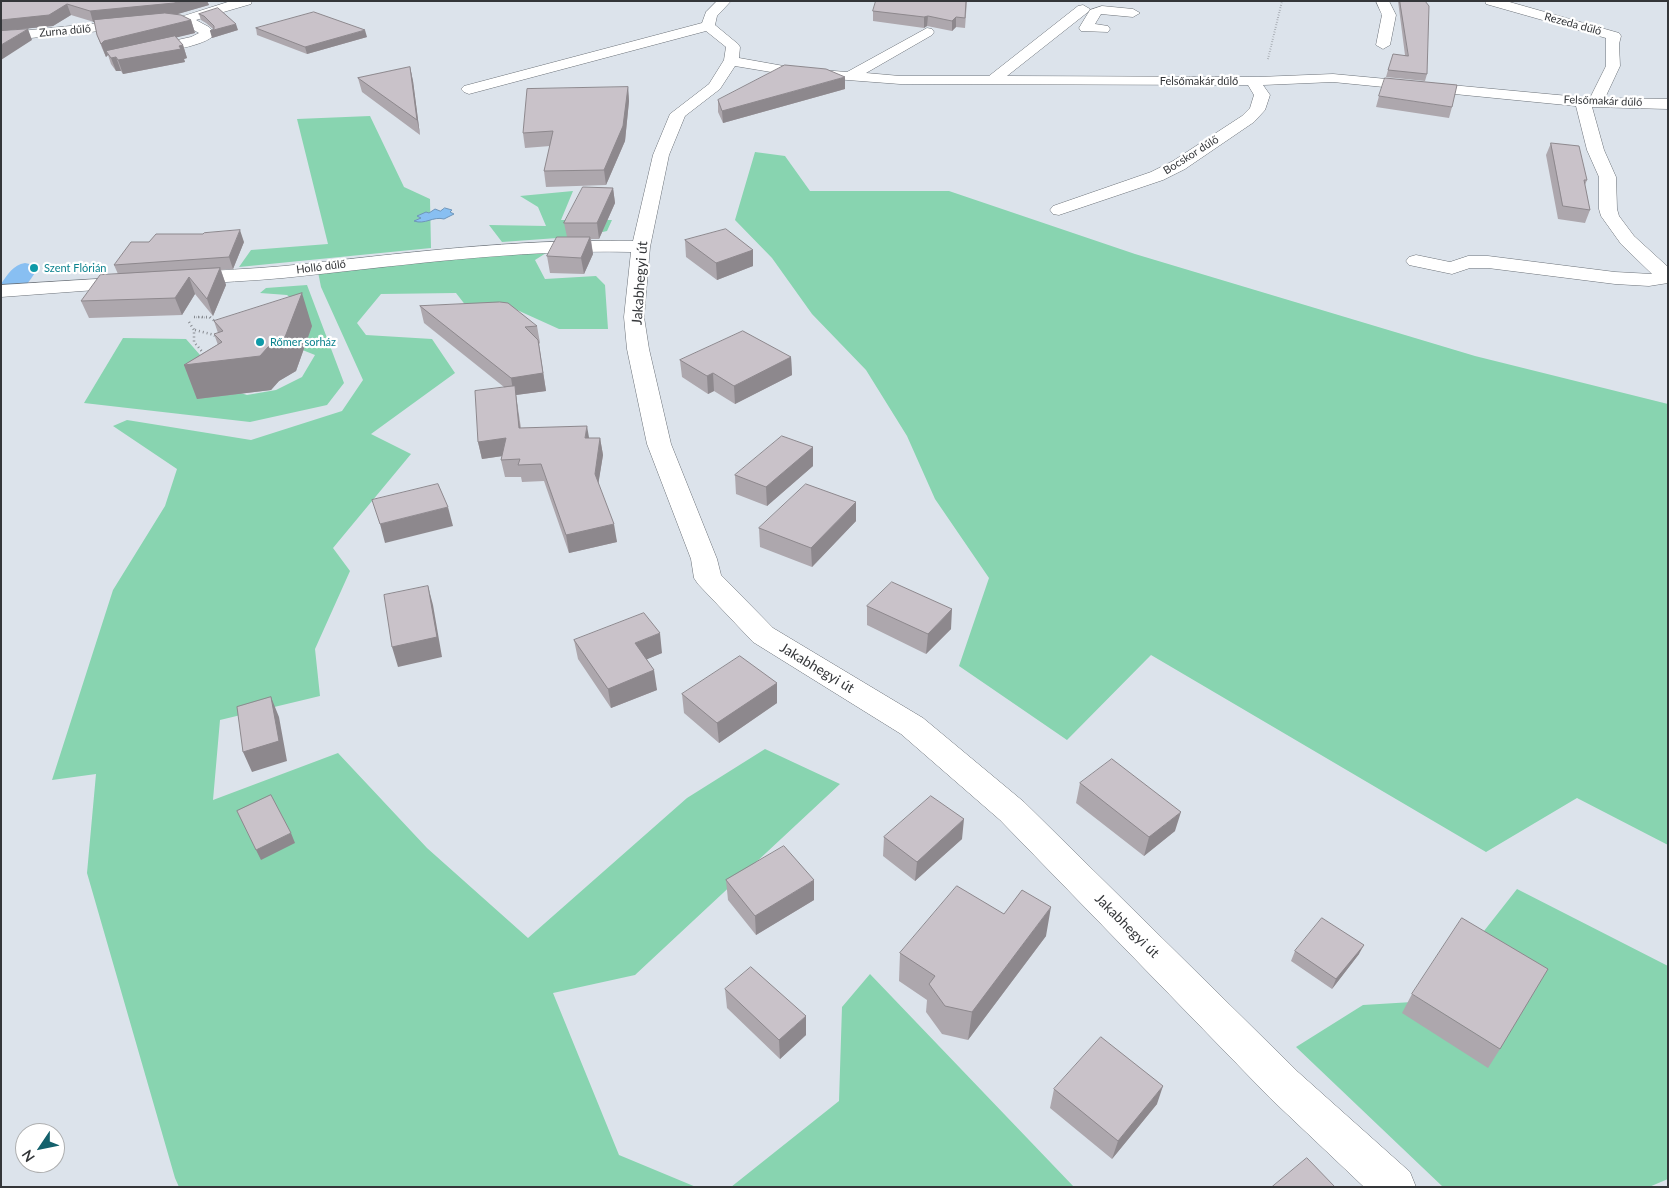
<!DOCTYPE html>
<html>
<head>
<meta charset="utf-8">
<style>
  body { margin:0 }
  #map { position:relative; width:1669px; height:1188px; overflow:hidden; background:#dce3eb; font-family:Lato,sans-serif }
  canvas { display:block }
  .frame { position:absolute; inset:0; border:2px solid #343639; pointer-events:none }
  .north { position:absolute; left:15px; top:1123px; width:50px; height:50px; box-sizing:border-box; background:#fff; border:1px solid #aeafb0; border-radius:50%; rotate:236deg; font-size:14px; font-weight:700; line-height:20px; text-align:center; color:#343639 }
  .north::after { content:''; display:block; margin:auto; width:18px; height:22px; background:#14616c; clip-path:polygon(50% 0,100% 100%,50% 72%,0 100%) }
</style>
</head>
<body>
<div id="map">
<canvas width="1669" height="1188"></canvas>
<div class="frame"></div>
<div class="north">N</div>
</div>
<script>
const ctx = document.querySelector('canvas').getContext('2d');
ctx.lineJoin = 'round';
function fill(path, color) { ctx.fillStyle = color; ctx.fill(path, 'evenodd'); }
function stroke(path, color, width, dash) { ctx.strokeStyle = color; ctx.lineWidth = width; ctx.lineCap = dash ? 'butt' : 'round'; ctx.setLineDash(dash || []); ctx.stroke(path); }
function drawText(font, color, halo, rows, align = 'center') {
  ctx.font = font + ' Lato,sans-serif'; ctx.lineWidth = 4.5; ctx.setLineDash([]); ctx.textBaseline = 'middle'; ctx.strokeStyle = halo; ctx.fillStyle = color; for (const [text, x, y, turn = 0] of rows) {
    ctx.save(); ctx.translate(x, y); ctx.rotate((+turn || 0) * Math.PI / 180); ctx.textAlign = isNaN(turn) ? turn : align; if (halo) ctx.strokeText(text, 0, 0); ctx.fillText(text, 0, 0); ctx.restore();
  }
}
const green = new Path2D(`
  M 370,116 L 404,187 L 430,199 L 431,248 L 239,267 L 251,250 L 328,244 L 297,119 Z
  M 755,152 L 785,156 L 810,191 L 949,191 L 1135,254 L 1475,356 L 1668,404 L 1668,845 L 1577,798 L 1486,852 L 1151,655 L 1067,740 L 959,666 L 989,578 L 935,499 L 907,436 L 866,370 L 812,314 L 772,258 L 735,220 Z
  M 573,191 L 561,220 L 612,220 L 607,231 L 585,236 L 502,242 L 489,225 L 546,226 L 538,207 L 520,196 Z
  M 554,248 L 535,260 L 545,279 L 596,276 L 605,285 L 608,329 L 559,329 L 506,305 L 470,311 L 456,293 L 381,294 L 357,323 L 366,335 L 432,339 L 455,373 L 371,434 L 411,454 L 333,548 L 350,571 L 315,649 L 320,696 L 220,720 L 213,800 L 338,753 L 427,848 L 528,938 L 687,798 L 765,749 L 840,784 L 635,975 L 553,993 L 619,1155 L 696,1187 L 179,1187 L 175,1178 L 87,873 L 96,774 L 52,780 L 113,590 L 165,506 L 177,469 L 113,426 L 127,420 L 251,440 L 342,411 L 363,380 L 321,287 L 318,272 Z
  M 307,285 L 344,383 L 327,405 L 250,422 L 84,403 L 123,338 L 186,339 L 215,372 L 215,385 L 247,395 L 276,390 L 302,377 L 315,355 L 300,349 L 301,307 L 287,295 L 260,293 L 266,288 Z
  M 1517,889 L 1668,966 L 1668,1179 L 1649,1187 L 1443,1187 L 1296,1047 L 1363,1005 L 1429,1001 Z
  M 870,974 L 1074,1187 L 731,1187 L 839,1101 L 842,1007 Z`);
const water = new Path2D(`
  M 445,208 L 452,210 L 450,212 L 454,214 L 444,219 C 433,216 425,225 414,221 L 421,218 L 417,216 L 426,212 L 429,213 L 435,209 L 440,211 Z`);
const canal = new Path2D(`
  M 25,263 L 34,265 L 37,270 C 27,284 23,295 4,290 L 1,284 C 8,274 13,265 25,263 Z`);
const pathFar1 = new Path2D(`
  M 1268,59 L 1282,1
  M 194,317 L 211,318`);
const path = new Path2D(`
  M 194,317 L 210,317 L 217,323
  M 189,322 L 194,330 L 194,342 L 205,355
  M 195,330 L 214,335 L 217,338`);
const minor = new Path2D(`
  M 231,1 L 252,1 L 251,4 L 196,20 L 209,27 L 215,34 C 205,47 163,51 146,55 L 141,54 L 139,51 L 141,48 L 191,37 L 199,33 L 186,26 L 169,24 L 1,41 L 1,33 L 169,16 L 180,17 Z
  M 717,1 L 731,1 L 717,16 L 715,25 L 738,44 L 740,47 L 739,58 L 795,68 L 847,72 L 927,28 L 932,29 L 934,32 L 932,35 L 866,73 L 900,76 L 989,76 L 1078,6 L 1083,5 L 1090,9 L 1088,12 L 1007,76 L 1258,77 L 1333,74 L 1590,98 L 1606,66 L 1606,38 L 1486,4 L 1485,1 L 1506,1 L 1619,33 L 1621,36 L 1619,44 L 1620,66 L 1605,98 L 1668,99 L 1668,109 L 1592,107 L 1604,150 L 1616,177 L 1617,209 L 1619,216 L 1634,236 L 1668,267 L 1668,283 L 1649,286 L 1615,284 L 1488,268 L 1470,268 L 1452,274 L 1409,265 L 1406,261 L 1409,257 L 1416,255 L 1450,262 L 1468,256 L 1488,256 L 1615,272 L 1652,274 L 1621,244 L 1601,216 L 1599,209 L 1599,177 L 1587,150 L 1576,106 L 1333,82 L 1263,85 L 1270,95 L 1265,110 L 1254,122 L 1185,169 L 1163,180 L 1059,215 L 1053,214 L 1050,210 L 1053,206 L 1151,172 L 1173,161 L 1242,116 L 1250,108 L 1254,95 L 1248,85 L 900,84 L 795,76 L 735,66 L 720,89 L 685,116 L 669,155 L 650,247 L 644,317 L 649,349 L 671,444 L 717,559 L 721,575 L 773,628 L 923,718 L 1024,802 L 1298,1072 L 1410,1172 L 1416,1187 L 1364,1187 L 1270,1098 L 1000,820 L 901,734 L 753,642 L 698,584 L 694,578 L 691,559 L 647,444 L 627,349 L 624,317 L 631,252 C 514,249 399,266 283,278 C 251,281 218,282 185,285 L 178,283 L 175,279 L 178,275 L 185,273 C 218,270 251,269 284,266 C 400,254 515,238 633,241 L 653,155 L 670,114 L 709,84 L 724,60 L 726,47 L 706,31 L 469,94 L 464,92 L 461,89 L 464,86 L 702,23 L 706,12 Z
  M 1376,1 L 1389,1 L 1396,15 L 1390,45 L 1383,49 L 1376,45 L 1382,15 Z
  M 1102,6 L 1133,9 L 1140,13 L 1133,17 L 1101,14 L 1095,24 L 1108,26 L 1110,29 L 1108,32 L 1081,31 L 1079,28 L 1090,10 Z
  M 129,277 L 136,279 L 139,283 L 136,287 L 1,297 L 1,285 Z`);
const wall = new Path2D(`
  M 1,1 L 207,1 L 209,5 L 177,14 L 191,20 L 195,33 L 176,37 L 183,45 L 187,58 L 184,59 L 185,62 L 123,74 L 121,71 L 116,71 L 111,64 L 108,55 L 106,57 L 102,48 L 97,35 L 94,22 L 71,15 L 53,26 L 1,31 Z
  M 967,1 L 965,28 L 956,27 L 952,31 L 927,26 L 924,28 L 873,21 L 873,11 Z
  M 1398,1 L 1425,1 L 1427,74 L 1425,81 L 1386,77 L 1388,70 L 1405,55 Z
  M 199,14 L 238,30 L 212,38 L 213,29 L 206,23 L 201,20 Z
  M 256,28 L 367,37 L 307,54 L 257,35 Z
  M 410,67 L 413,81 L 420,135 L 362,92 L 358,78 Z
  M 628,87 L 629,101 L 625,141 L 606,185 L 546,187 L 544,171 L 550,146 L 525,148 L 523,133 Z
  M 845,89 L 723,123 L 718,112 L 718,100 Z
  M 1379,96 L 1452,107 L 1449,118 L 1376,107 Z
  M 1551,143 L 1587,180 L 1585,185 L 1590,210 L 1585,223 L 1558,219 L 1546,155 Z
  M 613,188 L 615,203 L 599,239 L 591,239 L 593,254 L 584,274 L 550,273 L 547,256 L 567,237 L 564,223 Z
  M 685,240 L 753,250 L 753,266 L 717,280 L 686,257 Z
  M 244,242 L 233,269 L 221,270 L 226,285 L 213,316 L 195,294 L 182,315 L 89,318 L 81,301 L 118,274 L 114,265 Z
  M 420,306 L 537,326 L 540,343 L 539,344 L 546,391 L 516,395 L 521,428 L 589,438 L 600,438 L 603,455 L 598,484 L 617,542 L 569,553 L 544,481 L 522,482 L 521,477 L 505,477 L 501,460 L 502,456 L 482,459 L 478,442 L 504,387 L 424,323 Z
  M 214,321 L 312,326 L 296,371 L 279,381 L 271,390 L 197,399 L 184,365 L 218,345 L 214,334 L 218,333 Z
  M 791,357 L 792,375 L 735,404 L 714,391 L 708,394 L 682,377 L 680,360 Z
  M 813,447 L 813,466 L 767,506 L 736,494 L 735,475 Z
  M 856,521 L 812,567 L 760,547 L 759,528 Z
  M 867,606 L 951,629 L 926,654 L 867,625 Z
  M 574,640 L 662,653 L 647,659 L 657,690 L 611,708 L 578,659 Z
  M 777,683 L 777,703 L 719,743 L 684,713 L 682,694 Z
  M 1080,783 L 1175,831 L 1144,856 L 1076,803 Z
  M 884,837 L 962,839 L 915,881 L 883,856 Z
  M 726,880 L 814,900 L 756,935 L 728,900 Z
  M 1004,914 L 1046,936 L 968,1040 L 942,1034 L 926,1012 L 927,1000 L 899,981 L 900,953 Z
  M 1295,951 L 1359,954 L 1332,989 L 1291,961 Z
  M 725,989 L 806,1035 L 780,1059 L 727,1008 Z
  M 1412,994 L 1500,1049 L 1488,1068 L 1402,1013 Z
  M 1054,1089 L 1157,1104 L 1112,1159 L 1050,1108 Z`);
const shadedWall = new Path2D(`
  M 182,1 L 207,1 L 209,5 L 178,14 L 93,22 L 90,11 Z
  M 67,4 L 71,15 L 53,26 L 1,31 L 1,20 Z
  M 928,16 L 927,26 L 924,28 L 924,17 Z
  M 956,17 L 956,27 L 952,31 L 952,21 Z
  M 191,20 L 195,33 L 109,54 L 106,51 L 108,55 L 106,57 L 101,44 L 104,41 Z
  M 236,24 L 238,30 L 212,38 L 210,31 Z
  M 28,29 L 32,40 L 1,60 L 1,45 Z
  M 365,30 L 367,37 L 307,54 L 305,47 Z
  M 183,45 L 187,58 L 184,59 L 185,62 L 123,74 L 118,60 Z
  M 116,57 L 121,71 L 116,71 L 111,58 Z
  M 410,67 L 413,81 L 420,135 L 417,120 Z
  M 845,77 L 845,89 L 723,123 L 722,111 Z
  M 628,87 L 629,101 L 625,141 L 606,185 L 604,170 Z
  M 613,188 L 615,203 L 599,239 L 597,223 Z
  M 240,230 L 244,242 L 233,269 L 229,257 Z
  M 590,237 L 593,254 L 584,274 L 581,258 Z
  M 753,250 L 753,266 L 717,280 L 716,263 Z
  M 220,268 L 226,285 L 213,316 L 207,299 Z
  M 189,277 L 195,294 L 182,315 L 175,298 Z
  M 302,293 L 312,326 L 296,371 L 279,381 L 271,390 L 197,399 L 184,365 Z
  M 538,340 L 546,391 L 516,395 L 522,445 L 511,378 Z
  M 791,357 L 792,375 L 735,404 L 734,386 Z
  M 713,373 L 714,391 L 708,394 L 707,376 Z
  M 587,426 L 590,443 L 585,438 Z
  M 506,438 L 510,455 L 482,459 L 478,442 Z
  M 600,438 L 603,455 L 597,492 L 595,474 Z
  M 813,447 L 813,466 L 767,506 L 766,487 Z
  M 856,502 L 856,521 L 812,567 L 811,548 Z
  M 448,507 L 453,526 L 385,543 L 380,524 Z
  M 614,524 L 617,542 L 569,553 L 566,535 Z
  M 428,586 L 433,605 L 442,657 L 398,667 L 392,647 Z
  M 952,609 L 951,629 L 926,654 L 928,634 Z
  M 660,633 L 662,653 L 638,663 L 635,643 Z
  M 654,670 L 657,690 L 611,708 L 608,689 Z
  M 777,683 L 777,703 L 719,743 L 717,723 Z
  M 271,697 L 279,717 L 287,761 L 252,772 L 243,752 Z
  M 1181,812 L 1175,831 L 1144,856 L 1149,837 Z
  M 964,819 L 962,839 L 915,881 L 917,862 Z
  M 291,833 L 295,843 L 261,860 L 256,850 Z
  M 814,880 L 814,900 L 756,935 L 755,916 Z
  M 1051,907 L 1046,936 L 968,1040 L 972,1012 Z
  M 1364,945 L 1359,954 L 1332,989 L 1336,979 Z
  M 806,1016 L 806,1035 L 780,1059 L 779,1040 Z
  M 1163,1086 L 1157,1104 L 1112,1159 L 1118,1141 Z`);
const building = new Path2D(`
  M 1,1 L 182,1 L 174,3 L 90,11 L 67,4 L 49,15 L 1,20 Z
  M 876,1 L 966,1 L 965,18 L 956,17 L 952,21 L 928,16 L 924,17 L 873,11 Z
  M 1400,1 L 1425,1 L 1429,6 L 1427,74 L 1388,70 L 1393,54 L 1408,56 Z
  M 218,8 L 236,24 L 210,31 L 214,29 L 214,26 L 204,16 L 199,14 Z
  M 314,12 L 365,30 L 305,47 L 256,28 Z
  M 165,13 L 181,15 L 191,20 L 104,41 L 101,44 L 97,35 L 94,20 Z
  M 28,29 L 1,45 L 1,31 Z
  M 175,36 L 183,45 L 179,46 L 181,49 L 118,60 L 116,57 L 111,58 L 106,51 Z
  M 785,65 L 826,69 L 845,77 L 722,111 L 718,100 Z
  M 410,67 L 417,120 L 358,78 Z
  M 1385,78 L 1457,85 L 1452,107 L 1379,96 Z
  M 628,87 L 623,126 L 604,170 L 544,171 L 553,131 L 523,133 L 527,89 Z
  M 1551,143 L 1579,146 L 1587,180 L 1584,180 L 1590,210 L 1563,206 Z
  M 583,187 L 613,188 L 597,223 L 564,223 Z
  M 726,229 L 753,250 L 716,263 L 685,240 Z
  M 240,230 L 229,257 L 114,265 L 131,242 L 149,242 L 156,234 L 203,234 L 204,233 Z
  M 557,237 L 590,237 L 581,258 L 547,256 Z
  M 220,268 L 207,299 L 189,277 L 175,298 L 81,301 L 100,275 Z
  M 302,293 L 285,337 L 268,347 L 260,356 L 184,365 L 222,342 L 214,334 L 223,331 L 214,321 Z
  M 500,302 L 508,303 L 537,326 L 525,327 L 538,340 L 543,373 L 511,378 L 420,306 Z
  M 743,331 L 791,357 L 734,386 L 713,373 L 707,376 L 680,360 Z
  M 515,386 L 519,428 L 587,426 L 585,438 L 600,438 L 595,474 L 614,524 L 566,535 L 541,464 L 518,465 L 520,459 L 501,460 L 506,438 L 478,442 L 475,391 Z
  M 782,436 L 813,447 L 766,487 L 735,475 Z
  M 438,484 L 448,507 L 380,524 L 372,500 Z
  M 806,484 L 856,502 L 811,548 L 759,528 Z
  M 892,582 L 952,609 L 928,634 L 867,606 Z
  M 428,586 L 437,637 L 392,647 L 384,595 Z
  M 644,613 L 660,633 L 635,643 L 654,670 L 608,689 L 574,640 Z
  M 740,656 L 777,683 L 717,723 L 682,694 Z
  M 271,697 L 279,741 L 243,752 L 237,707 Z
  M 1112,759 L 1181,812 L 1149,837 L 1080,783 Z
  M 271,795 L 291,833 L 256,850 L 237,811 Z
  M 931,796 L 964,819 L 917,862 L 884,837 Z
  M 784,846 L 814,880 L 755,916 L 726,880 Z
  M 957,886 L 1004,914 L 1022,890 L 1051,907 L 972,1012 L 945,1006 L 929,984 L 935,976 L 900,953 Z
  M 1322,918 L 1364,945 L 1336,979 L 1295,951 Z
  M 1462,918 L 1548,969 L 1500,1049 L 1412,994 Z
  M 751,967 L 806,1016 L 779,1040 L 725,989 Z
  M 1101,1037 L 1163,1086 L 1118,1141 L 1054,1089 Z
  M 1307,1158 L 1335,1187 L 1272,1187 Z`);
const markers = [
  [34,268,5,"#0f9aa8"],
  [260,342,5,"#0f9aa8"]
];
const farStreetnames = [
  ["Rezeda dűlő",1573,24,15],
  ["Zurna dűlő",65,31,-5],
  ["Felsőmakár dűlő",1199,81],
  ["Felsőmakár dűlő",1603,101,2],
  ["Bocskor dűlő",1191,155,-32],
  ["Holló dűlő",321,267,-7]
];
const farCulturenames = [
  ["Szent Flórián",44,268],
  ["Rőmer sorház",270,342]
];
const streetNames = [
  ["Jakabhegyi út",640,283,-86],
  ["Jakabhegyi út",817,668,31],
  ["Jakabhegyi út",1127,926,45]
];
fill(green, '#88d4b0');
fill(water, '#88bff2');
stroke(water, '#6f96ba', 1);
fill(canal, '#88bff2');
stroke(minor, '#6b7178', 1);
stroke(pathFar1, '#878b91', 2, [0.5, 2]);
stroke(path, '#878b91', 2.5, [1, 3]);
fill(minor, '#fff');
fill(wall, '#ada7ad');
fill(shadedWall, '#8d888d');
fill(building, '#c9c2c9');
stroke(building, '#8d888d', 1);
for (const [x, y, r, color] of markers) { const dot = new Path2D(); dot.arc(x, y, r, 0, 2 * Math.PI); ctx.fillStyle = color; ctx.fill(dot); stroke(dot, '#fff', 2); }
drawText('11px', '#343639', '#fff', farStreetnames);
drawText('11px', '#0d838f', '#fff', farCulturenames, 'left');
drawText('14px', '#343639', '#fff', streetNames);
</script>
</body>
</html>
